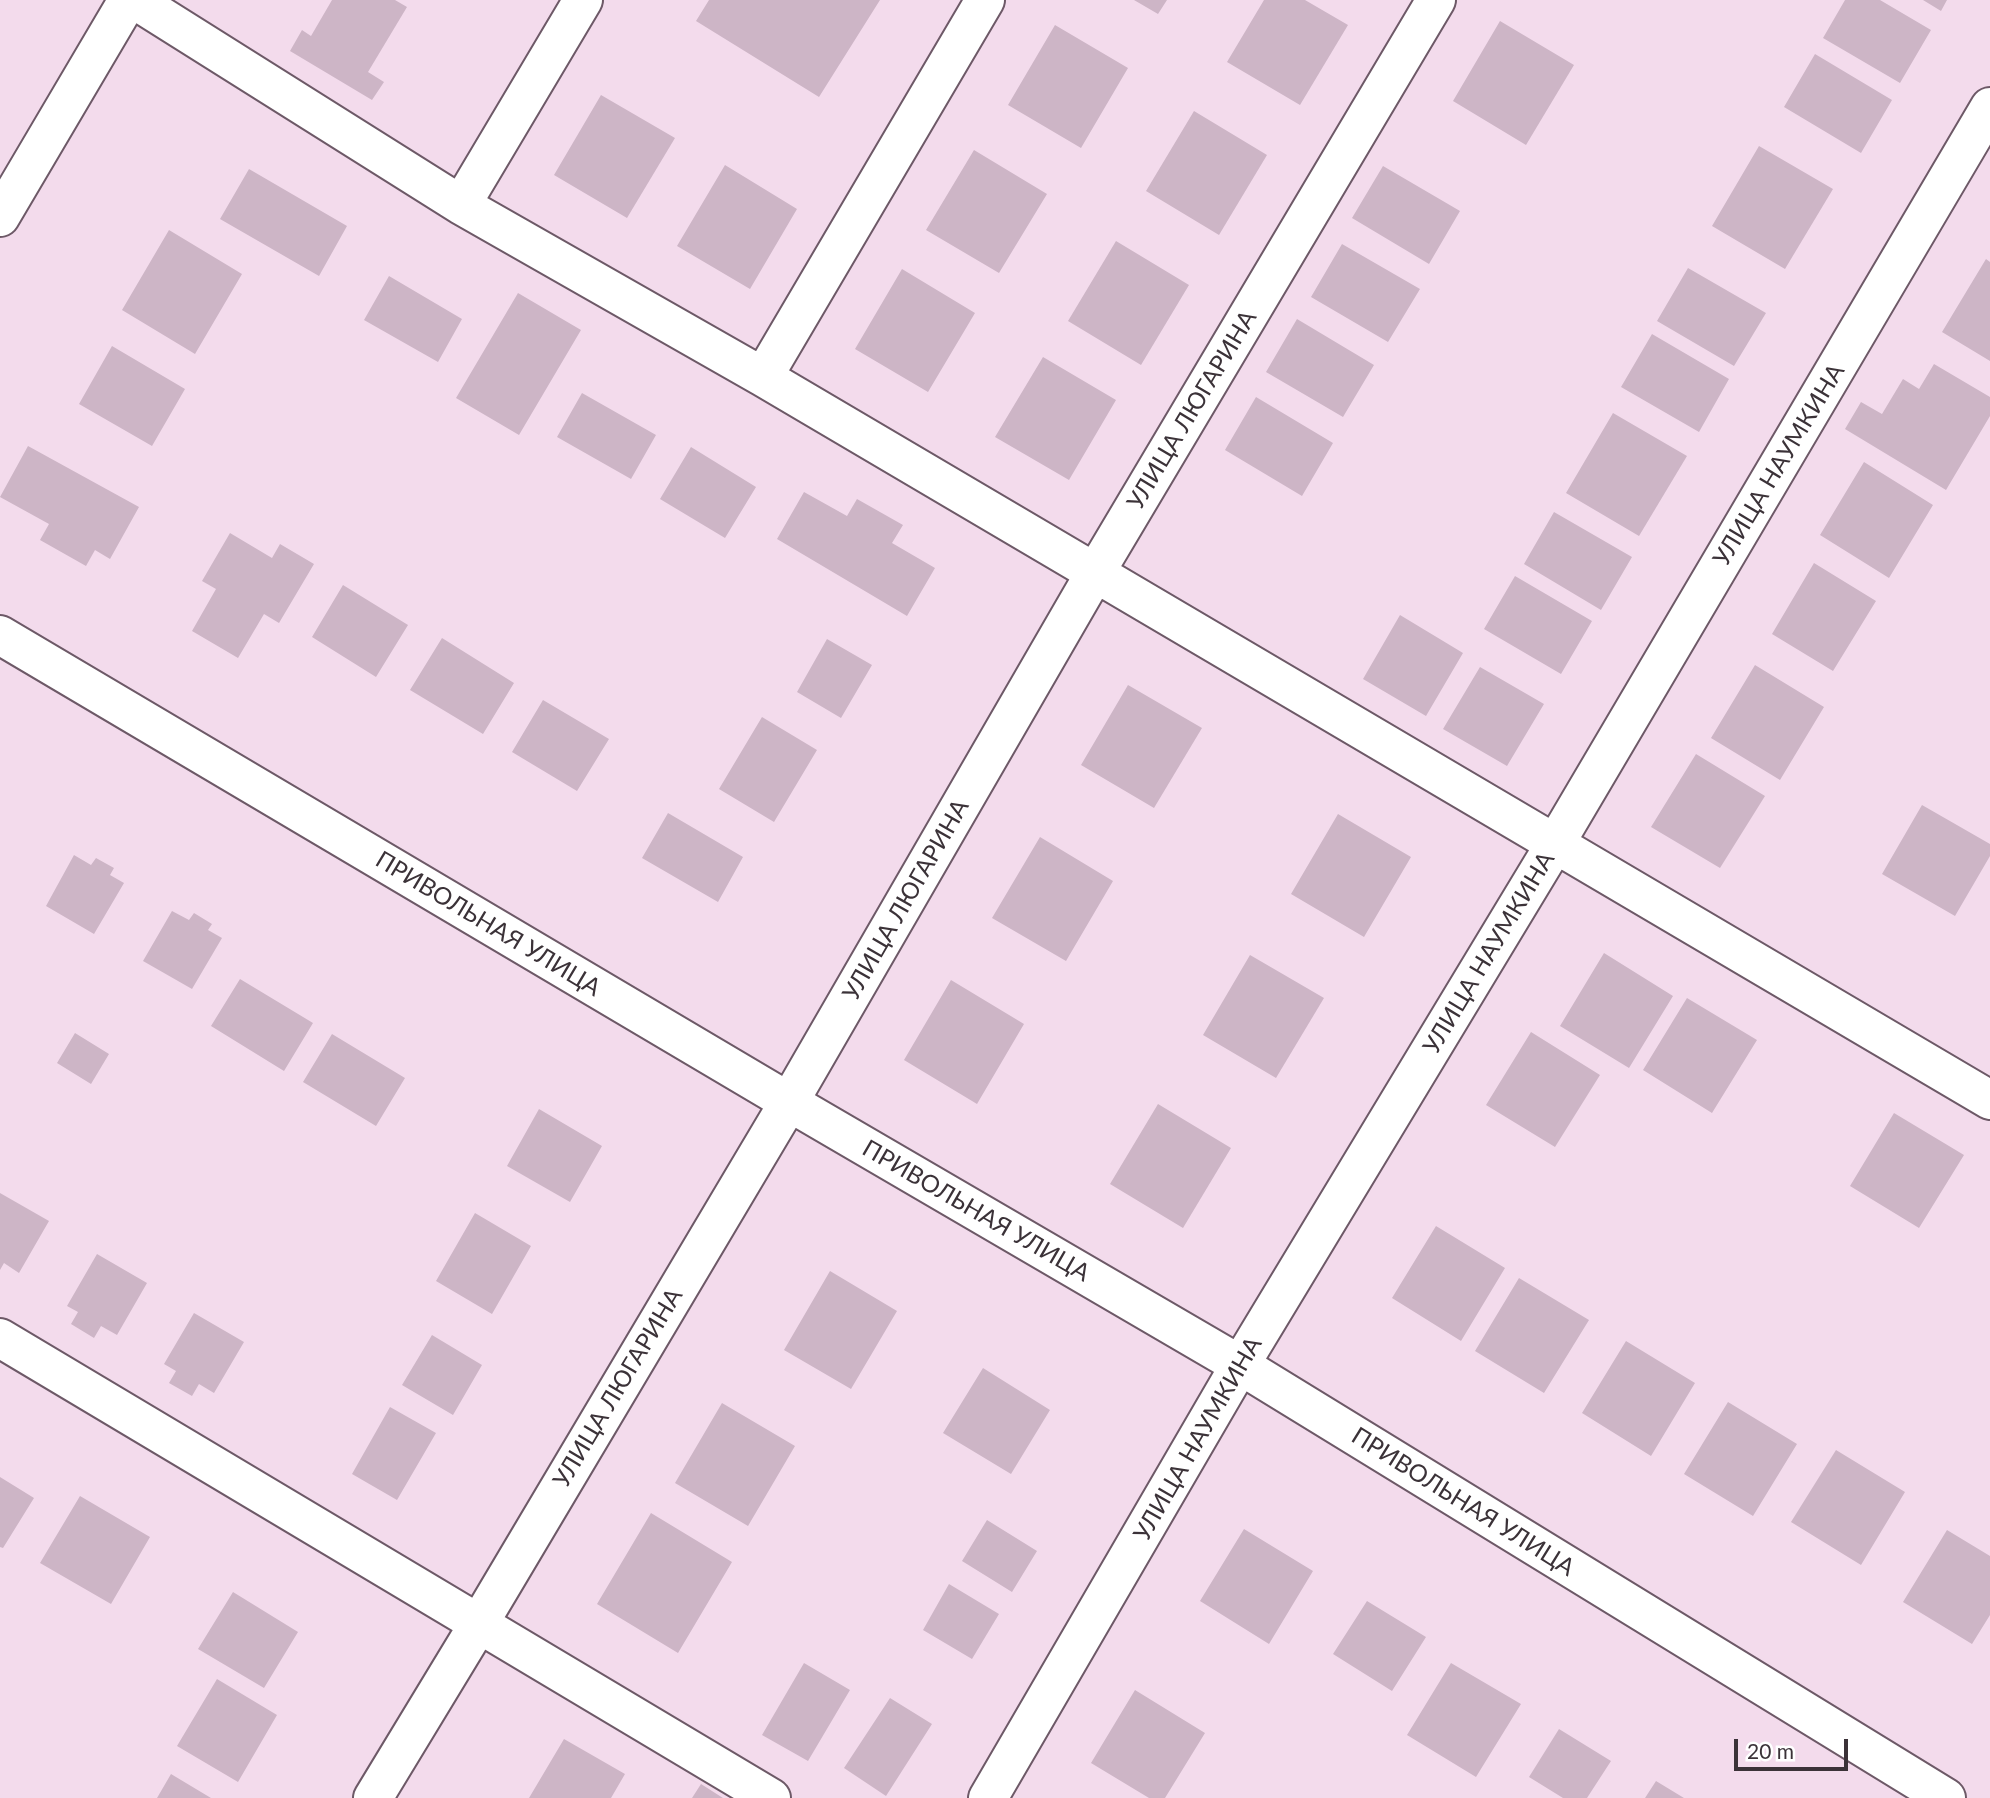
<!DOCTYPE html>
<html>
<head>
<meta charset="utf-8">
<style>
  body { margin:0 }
  #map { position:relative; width:1990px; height:1798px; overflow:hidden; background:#f3dbec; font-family:Lato,sans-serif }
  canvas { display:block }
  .scale { position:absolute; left:1734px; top:1739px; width:114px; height:32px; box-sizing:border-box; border:4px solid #3b3238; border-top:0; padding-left:9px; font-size:21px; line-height:24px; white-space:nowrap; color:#3b3238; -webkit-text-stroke:5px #fff; paint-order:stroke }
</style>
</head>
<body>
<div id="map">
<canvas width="1990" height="1798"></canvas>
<div class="scale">20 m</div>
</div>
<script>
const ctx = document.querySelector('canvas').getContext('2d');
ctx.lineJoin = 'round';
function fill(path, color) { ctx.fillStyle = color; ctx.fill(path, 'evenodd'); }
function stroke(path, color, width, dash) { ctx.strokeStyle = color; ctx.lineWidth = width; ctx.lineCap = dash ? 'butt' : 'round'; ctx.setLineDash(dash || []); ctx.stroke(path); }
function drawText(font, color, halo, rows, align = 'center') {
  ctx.font = font + ' Lato,sans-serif'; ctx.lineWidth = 5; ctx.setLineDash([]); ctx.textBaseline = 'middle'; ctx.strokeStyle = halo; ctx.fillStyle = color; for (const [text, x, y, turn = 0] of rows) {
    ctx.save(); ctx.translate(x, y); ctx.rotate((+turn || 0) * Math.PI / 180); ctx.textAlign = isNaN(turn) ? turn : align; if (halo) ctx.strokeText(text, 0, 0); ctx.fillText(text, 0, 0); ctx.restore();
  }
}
const building = new Path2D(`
  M 332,0 L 395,0 L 407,7 L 368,72 L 384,82 L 372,100 L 290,51 L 302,30 L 311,36 Z
  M 709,0 L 880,0 L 819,97 L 696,21 Z
  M 1134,0 L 1167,0 L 1158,14 Z
  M 1264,0 L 1305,0 L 1348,25 L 1300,105 L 1227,62 Z
  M 1845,0 L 1880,0 L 1931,30 L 1900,83 L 1823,38 Z
  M 1923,0 L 1947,0 L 1941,11 Z
  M 1500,21 L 1574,65 L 1526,145 L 1453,101 Z
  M 1055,25 L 1128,68 L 1081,148 L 1008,105 Z
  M 1815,54 L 1892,100 L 1861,153 L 1784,107 Z
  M 601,95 L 675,138 L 627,218 L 554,175 Z
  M 1194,111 L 1267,155 L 1219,235 L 1146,191 Z
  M 1759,146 L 1833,189 L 1785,269 L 1712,226 Z
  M 974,150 L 1047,194 L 999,273 L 926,230 Z
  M 725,165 L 797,209 L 750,289 L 677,246 Z
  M 1383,166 L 1460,211 L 1429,264 L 1352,218 Z
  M 249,169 L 347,226 L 319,276 L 220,219 Z
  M 169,230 L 242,274 L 195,354 L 122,310 Z
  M 1116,241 L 1189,285 L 1141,365 L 1068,321 Z
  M 1342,244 L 1420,289 L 1388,342 L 1311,297 Z
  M 1986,259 L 1990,262 L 1990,361 L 1942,332 Z
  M 1688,268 L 1766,313 L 1734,366 L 1657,321 Z
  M 902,269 L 975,313 L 928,392 L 855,349 Z
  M 389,276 L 462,319 L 438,362 L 364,320 Z
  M 518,293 L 581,330 L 519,435 L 456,398 Z
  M 1297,319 L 1374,365 L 1343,417 L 1266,372 Z
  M 1652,334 L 1729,379 L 1699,432 L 1621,387 Z
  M 112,346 L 185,389 L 152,446 L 79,404 Z
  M 1043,357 L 1116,400 L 1069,480 L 995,437 Z
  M 1934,364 L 1990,397 L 1990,416 L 1946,490 L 1845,429 L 1861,402 L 1882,414 L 1903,379 L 1919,389 Z
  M 582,393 L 656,435 L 631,479 L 557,437 Z
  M 1256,397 L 1333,443 L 1302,496 L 1225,450 Z
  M 1613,413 L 1687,456 L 1639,536 L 1566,493 Z
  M 28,446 L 139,507 L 110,559 L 95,550 L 86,566 L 40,540 L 49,524 L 0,497 Z
  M 691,447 L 756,487 L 725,538 L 660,499 Z
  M 1864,462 L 1933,505 L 1889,578 L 1820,535 Z
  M 804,492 L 847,516 L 857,499 L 903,525 L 892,543 L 935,568 L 907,616 L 777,539 Z
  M 1554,512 L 1632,557 L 1601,610 L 1524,564 Z
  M 230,533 L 272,558 L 280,544 L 314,564 L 279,623 L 264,614 L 238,658 L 192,631 L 216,589 L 202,581 Z
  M 1814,563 L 1876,601 L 1833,671 L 1772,634 Z
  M 1515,576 L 1592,621 L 1561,674 L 1484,629 Z
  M 343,585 L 408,625 L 376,677 L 312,637 Z
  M 1400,615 L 1463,653 L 1426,716 L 1363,679 Z
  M 442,638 L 514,683 L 483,734 L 410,690 Z
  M 827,639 L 872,665 L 841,718 L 797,692 Z
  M 1755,665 L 1824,707 L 1780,780 L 1711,738 Z
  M 1480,667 L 1544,704 L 1507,766 L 1443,729 Z
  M 1128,685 L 1202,728 L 1154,808 L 1081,765 Z
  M 543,700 L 609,739 L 577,791 L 512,752 Z
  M 762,717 L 817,750 L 774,822 L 719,789 Z
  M 1696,754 L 1765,796 L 1720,868 L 1651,827 Z
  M 1922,805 L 1990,844 L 1990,856 L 1955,916 L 1882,874 Z
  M 668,813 L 743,857 L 718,902 L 642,858 Z
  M 1338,814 L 1411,857 L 1364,937 L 1291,894 Z
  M 1040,837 L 1113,881 L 1066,961 L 992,918 Z
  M 74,855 L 91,865 L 96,858 L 114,868 L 110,875 L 124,883 L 94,934 L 46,906 Z
  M 172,911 L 189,920 L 194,913 L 212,924 L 208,930 L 222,938 L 192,989 L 143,961 Z
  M 1604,953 L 1673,996 L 1629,1068 L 1560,1026 Z
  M 1250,955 L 1324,998 L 1276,1078 L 1203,1035 Z
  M 240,979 L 313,1023 L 284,1071 L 211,1026 Z
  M 951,980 L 1024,1024 L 977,1104 L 904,1060 Z
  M 1687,998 L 1757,1040 L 1712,1113 L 1643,1070 Z
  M 1531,1032 L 1600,1075 L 1555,1147 L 1486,1105 Z
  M 75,1033 L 109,1054 L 91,1084 L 57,1063 Z
  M 332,1034 L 405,1078 L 376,1126 L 303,1082 Z
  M 1158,1104 L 1231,1148 L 1183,1228 L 1110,1184 Z
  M 539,1109 L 602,1146 L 570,1202 L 507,1166 Z
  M 1894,1113 L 1964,1155 L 1919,1228 L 1850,1186 Z
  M 0,1193 L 49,1221 L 19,1273 L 4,1263 L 0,1270 Z
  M 475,1213 L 531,1246 L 492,1314 L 436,1281 Z
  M 1436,1226 L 1505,1268 L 1461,1341 L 1392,1298 Z
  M 97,1254 L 147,1283 L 117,1335 L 101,1326 L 94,1338 L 71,1324 L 78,1312 L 67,1306 Z
  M 830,1271 L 897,1311 L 851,1389 L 784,1350 Z
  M 1519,1278 L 1589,1320 L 1544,1393 L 1475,1351 Z
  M 194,1313 L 244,1342 L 214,1393 L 199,1384 L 192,1396 L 169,1383 L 176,1371 L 164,1364 Z
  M 432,1335 L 482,1365 L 453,1415 L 402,1385 Z
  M 1626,1341 L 1695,1383 L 1651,1456 L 1582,1413 Z
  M 983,1368 L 1050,1410 L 1011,1474 L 943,1433 Z
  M 1728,1402 L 1797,1444 L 1753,1516 L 1684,1474 Z
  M 722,1403 L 795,1446 L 748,1526 L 675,1483 Z
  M 390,1407 L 436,1433 L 397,1500 L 352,1474 Z
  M 1836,1450 L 1905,1492 L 1861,1565 L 1791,1522 Z
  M 0,1477 L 34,1498 L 3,1548 L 0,1547 Z
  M 80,1496 L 150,1537 L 111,1604 L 40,1563 Z
  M 651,1513 L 732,1562 L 678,1653 L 597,1604 Z
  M 987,1520 L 1037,1551 L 1012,1592 L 962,1561 Z
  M 1244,1529 L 1313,1571 L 1269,1644 L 1200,1601 Z
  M 1947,1530 L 1990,1556 L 1990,1615 L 1972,1644 L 1903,1602 Z
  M 949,1584 L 999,1614 L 972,1659 L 923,1630 Z
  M 233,1592 L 298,1632 L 264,1688 L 198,1649 Z
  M 1367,1601 L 1426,1637 L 1392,1691 L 1333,1654 Z
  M 804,1663 L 850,1690 L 808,1761 L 762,1735 Z
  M 1451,1663 L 1521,1704 L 1476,1777 L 1407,1735 Z
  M 217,1679 L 277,1715 L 238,1782 L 177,1746 Z
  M 1135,1690 L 1205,1733 L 1165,1798 L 1149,1798 L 1091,1763 Z
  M 890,1698 L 932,1724 L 886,1796 L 844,1768 Z
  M 1559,1729 L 1611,1761 L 1587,1798 L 1563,1798 L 1529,1777 Z
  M 564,1739 L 625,1774 L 611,1798 L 529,1798 Z
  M 171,1774 L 211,1798 L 157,1798 Z
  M 1656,1781 L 1684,1798 L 1645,1798 Z
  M 701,1784 L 723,1798 L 692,1798 Z`);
const minor = new Path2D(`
  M 135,0 L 461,205 L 763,377 L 1990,1100
  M 461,205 L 583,0
  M 0,217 L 128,0
  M 763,377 L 985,0
  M 0,635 L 789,1102 L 1240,1365 L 1946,1798
  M 0,1338 L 771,1798
  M 373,1798 L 478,1625 L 789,1102 L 1095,573 L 1436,0
  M 988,1798 L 1240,1365 L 1555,844 L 1990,107`);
const streetNames = [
  ["УЛИЦА ЛЮГАРИНА",1192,410,-59],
  ["УЛИЦА НАУМКИНА",1779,465,-59],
  ["УЛИЦА ЛЮГАРИНА",906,900,-60],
  ["ПРИВОЛЬНАЯ УЛИЦА",488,924,31],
  ["УЛИЦА НАУМКИНА",1489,953,-59],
  ["ПРИВОЛЬНАЯ УЛИЦА",976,1211,30],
  ["УЛИЦА ЛЮГАРИНА",618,1388,-59],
  ["УЛИЦА НАУМКИНА",1198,1439,-60],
  ["ПРИВОЛЬНАЯ УЛИЦА",1463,1502,32]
];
fill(building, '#cdb5c6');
stroke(minor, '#6d5967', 42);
stroke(minor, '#fff', 38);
drawText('24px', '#3b3238', '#fff', streetNames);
</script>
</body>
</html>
